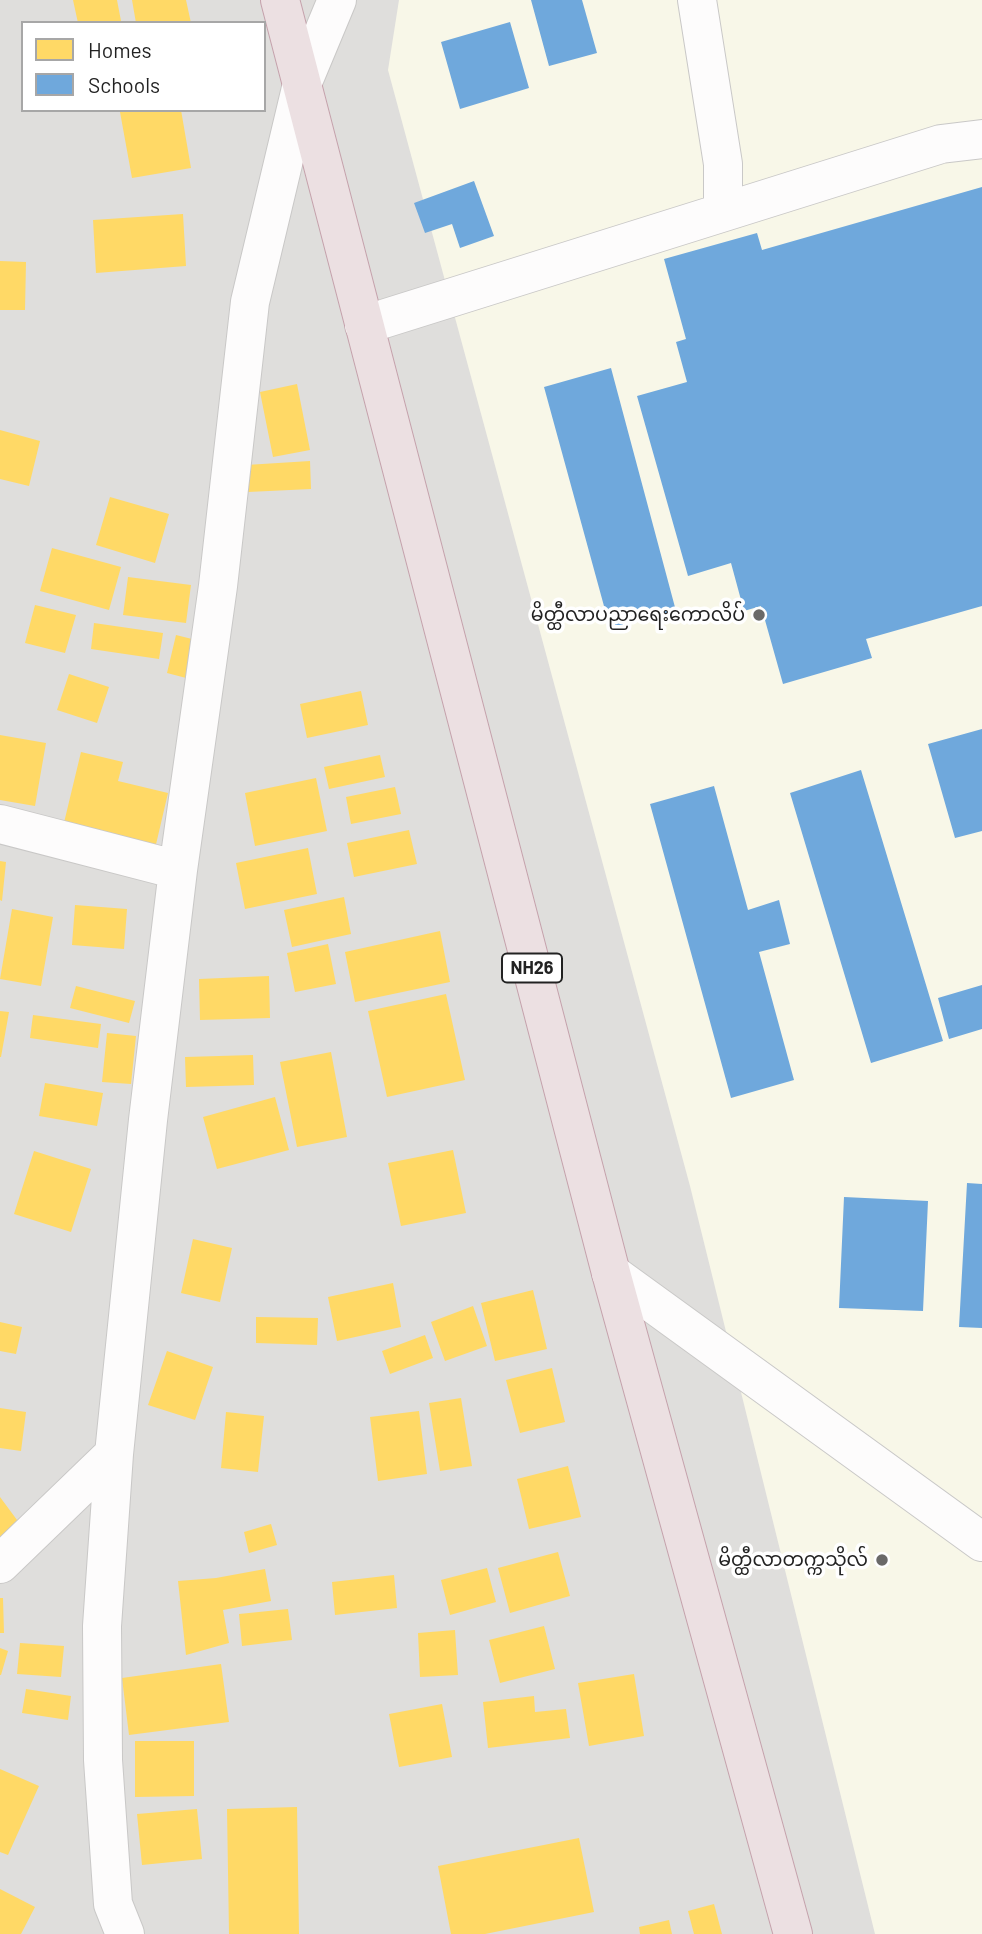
<!DOCTYPE html>
<html>
<head>
<meta charset="utf-8">
<style>
  body { margin:0 }
  #map { position:relative; width:982px; height:1934px; overflow:hidden; background:#f0eeeb; font-family:Barlow,sans-serif }
  canvas { display:block }
  .legend { position:absolute; left:21px; top:21px; width:245px; height:91px; box-sizing:border-box; background:#fff; border:2px solid #a7a7a7; margin:0; padding:9px 12px; list-style:none; font-size:21px; color:#222 }
  .legend li { display:flex; align-items:center; gap:14px; height:35px }
  .legend b { width:35px; border:2px solid #a7a7a7 }
</style>
</head>
<body>
<div id="map">
<canvas width="982" height="1934"></canvas>
<ul class="legend">
<li><b style="height:19px;background:#ffd966"></b>Homes</li>
<li><b style="height:19px;background:#6fa8dc"></b>Schools</li>
</ul>
</div>
<script>
const ctx = document.querySelector('canvas').getContext('2d');
ctx.lineJoin = 'round';
function fill(path, color) { ctx.fillStyle = color; ctx.fill(path, 'evenodd'); }
function stroke(path, color, width, dash) { ctx.strokeStyle = color; ctx.lineWidth = width; ctx.lineCap = dash ? 'butt' : 'round'; ctx.setLineDash(dash || []); ctx.stroke(path); }
function drawText(font, color, halo, rows, align = 'center') {
  ctx.font = font + ' Barlow,"Noto Sans Myanmar",sans-serif'; ctx.lineWidth = 7; ctx.setLineDash([]); ctx.textBaseline = 'middle'; ctx.strokeStyle = halo; ctx.fillStyle = color; for (const [text, x, y, turn = 0] of rows) {
    ctx.save(); ctx.translate(x, y); ctx.rotate((+turn || 0) * Math.PI / 180); ctx.textAlign = isNaN(turn) ? turn : align; if (halo) ctx.strokeText(text, 0, 0); ctx.fillText(text, 0, 0); ctx.restore();
  }
}
const residential = new Path2D(`
  M 0,0 L 982,0 L 982,1934 L 0,1934 ZM 23,23 L 264,23 L 264,110 L 23,110 Z`);
const education = new Path2D(`
  M 399,0 L 982,0 L 982,1934 L 875,1934 L 690,1186 L 388,70 Z`);
const homes = new Path2D(`
  M 73,0 L 117,0 L 121,21 L 78,23 Z
  M 132,0 L 186,0 L 191,23 L 136,23 Z
  M 132,110 L 181,110 L 191,168 L 132,178 L 120,112 Z
  M 183,214 L 186,266 L 96,273 L 93,220 Z
  M 0,261 L 26,262 L 25,310 L 0,310 Z
  M 297,384 L 310,450 L 273,457 L 260,392 Z
  M 0,430 L 40,441 L 29,486 L 0,479 Z
  M 310,461 L 311,489 L 248,492 L 246,465 Z
  M 110,497 L 169,514 L 155,563 L 96,545 Z
  M 52,548 L 121,567 L 109,610 L 40,591 Z
  M 128,577 L 191,585 L 186,623 L 123,615 Z
  M 35,605 L 76,615 L 65,653 L 25,643 Z
  M 94,623 L 163,633 L 159,659 L 91,649 Z
  M 176,635 L 200,641 L 190,679 L 167,673 Z
  M 69,674 L 109,687 L 97,723 L 57,710 Z
  M 361,691 L 368,725 L 307,738 L 300,704 Z
  M 0,735 L 46,743 L 35,806 L 0,800 Z
  M 81,752 L 123,762 L 118,781 L 168,793 L 154,853 L 62,831 Z
  M 380,755 L 385,777 L 329,789 L 324,767 Z
  M 316,778 L 327,831 L 255,846 L 245,793 Z
  M 395,787 L 401,814 L 351,824 L 346,797 Z
  M 409,830 L 417,864 L 354,877 L 347,843 Z
  M 308,848 L 317,894 L 245,909 L 236,863 Z
  M 0,861 L 6,862 L 2,901 L 0,900 Z
  M 344,897 L 351,934 L 292,947 L 284,910 Z
  M 75,905 L 127,909 L 124,949 L 72,945 Z
  M 12,909 L 53,917 L 41,986 L 0,979 Z
  M 440,931 L 450,982 L 355,1002 L 345,952 Z
  M 328,944 L 336,984 L 295,992 L 287,953 Z
  M 269,976 L 270,1018 L 200,1020 L 199,979 Z
  M 76,986 L 135,1001 L 129,1023 L 70,1008 Z
  M 446,994 L 465,1080 L 387,1097 L 368,1011 Z
  M 0,1011 L 9,1012 L 1,1057 L 0,1057 Z
  M 33,1015 L 101,1024 L 98,1048 L 30,1038 Z
  M 107,1033 L 136,1036 L 131,1084 L 102,1082 Z
  M 331,1052 L 347,1137 L 297,1147 L 280,1062 Z
  M 253,1055 L 254,1085 L 186,1087 L 185,1057 Z
  M 45,1083 L 103,1093 L 97,1126 L 39,1116 Z
  M 275,1097 L 289,1150 L 217,1169 L 203,1117 Z
  M 453,1150 L 466,1213 L 401,1226 L 388,1163 Z
  M 34,1151 L 91,1169 L 71,1232 L 14,1214 Z
  M 193,1239 L 232,1248 L 220,1302 L 181,1293 Z
  M 393,1283 L 401,1327 L 337,1341 L 328,1297 Z
  M 533,1290 L 547,1349 L 495,1361 L 481,1303 Z
  M 473,1306 L 487,1346 L 445,1361 L 431,1322 Z
  M 256,1317 L 318,1318 L 317,1345 L 256,1343 Z
  M 0,1322 L 22,1327 L 16,1354 L 0,1351 Z
  M 425,1335 L 433,1358 L 390,1374 L 382,1351 Z
  M 167,1351 L 213,1367 L 195,1420 L 148,1405 Z
  M 552,1368 L 565,1422 L 520,1433 L 506,1380 Z
  M 461,1398 L 472,1466 L 440,1471 L 429,1403 Z
  M 0,1408 L 26,1412 L 21,1451 L 0,1448 Z
  M 419,1411 L 427,1474 L 378,1481 L 370,1417 Z
  M 226,1412 L 264,1416 L 258,1472 L 221,1468 Z
  M 568,1466 L 581,1517 L 529,1529 L 517,1479 Z
  M 0,1497 L 20,1524 L 0,1539 Z
  M 271,1524 L 277,1545 L 249,1553 L 244,1532 Z
  M 558,1552 L 570,1596 L 510,1613 L 498,1568 Z
  M 487,1568 L 496,1602 L 450,1615 L 441,1580 Z
  M 265,1569 L 271,1601 L 223,1610 L 229,1643 L 186,1655 L 178,1581 L 216,1578 Z
  M 394,1575 L 397,1608 L 335,1615 L 332,1582 Z
  M 0,1598 L 3,1598 L 4,1633 L 0,1633 Z
  M 288,1609 L 292,1640 L 242,1646 L 239,1614 Z
  M 544,1626 L 555,1669 L 500,1683 L 489,1640 Z
  M 455,1630 L 458,1675 L 420,1677 L 418,1633 Z
  M 20,1643 L 64,1646 L 61,1677 L 17,1674 Z
  M 0,1648 L 8,1651 L 1,1675 L 0,1675 Z
  M 221,1664 L 229,1722 L 129,1735 L 122,1678 Z
  M 634,1674 L 644,1736 L 589,1746 L 578,1683 Z
  M 26,1689 L 71,1696 L 68,1720 L 22,1713 Z
  M 534,1696 L 535,1712 L 566,1709 L 570,1738 L 488,1748 L 483,1702 Z
  M 442,1704 L 452,1757 L 399,1767 L 389,1714 Z
  M 135,1741 L 194,1741 L 194,1796 L 135,1797 Z
  M 0,1769 L 39,1786 L 8,1855 L 0,1852 Z
  M 297,1807 L 299,1934 L 229,1934 L 227,1809 Z
  M 197,1809 L 202,1859 L 142,1865 L 137,1814 Z
  M 579,1838 L 594,1912 L 485,1934 L 451,1934 L 438,1866 Z
  M 0,1889 L 35,1907 L 21,1934 L 0,1934 Z
  M 714,1904 L 722,1934 L 694,1934 L 688,1911 Z
  M 669,1920 L 672,1934 L 640,1934 L 639,1927 Z`);
const schools = new Path2D(`
  M 531,0 L 582,0 L 597,53 L 549,66 Z
  M 510,22 L 529,88 L 460,109 L 441,42 Z
  M 474,181 L 494,236 L 460,248 L 452,224 L 425,233 L 414,203 Z
  M 982,187 L 982,606 L 866,639 L 872,658 L 783,684 L 761,606 L 744,611 L 731,563 L 688,576 L 637,396 L 687,382 L 676,342 L 686,339 L 664,259 L 757,233 L 762,250 Z
  M 611,368 L 676,611 L 610,628 L 544,387 Z
  M 982,729 L 982,831 L 955,838 L 928,744 Z
  M 861,770 L 943,1041 L 871,1063 L 790,793 Z
  M 714,786 L 748,910 L 779,900 L 790,944 L 759,952 L 794,1080 L 731,1098 L 650,804 Z
  M 982,985 L 982,1029 L 949,1039 L 938,998 Z
  M 967,1183 L 982,1184 L 982,1328 L 959,1327 Z
  M 844,1197 L 928,1201 L 923,1311 L 839,1308 Z`);
const minor = new Path2D(`
  M 697,0 L 723,164 L 723,211
  M 364,325 L 941,144 L 982,139
  M 0,824 L 178,870
  M 611,1273 L 982,1542
  M 114,1454 L 102,1626 L 103,1760 L 113,1904 L 125,1934
  M 0,1564 L 114,1454 L 148,1120 L 178,870 L 218,586 L 250,302 L 302,84 L 337,0`);
const highway = new Path2D(`
  M 280,0 L 611,1273 L 793,1934`);
const markers = [
  [759,615,7,"#6a6968"],
  [882,1560,7,"#6a6968"]
];
const shields = [
  [532,968,60]
];
const shieldNames = [
  ["NH26",532,968]
];
const poiNames = [
  ["မိတ္ထီလာပညာရေးကောလိပ်",745,615],
  ["မိတ္ထီလာတက္ကသိုလ်",868,1560]
];
fill(residential, '#dfdedc');
fill(education, '#f8f7e8');
fill(homes, '#ffd966');
fill(schools, '#6fa8dc');
stroke(minor, '#c9c8c7', 40);
stroke(highway, '#c5a2ac', 40);
stroke(minor, '#fdfcfc', 38);
stroke(highway, '#ece0e2', 38);
for (const [x, y, r, color] of markers) { const dot = new Path2D(); dot.arc(x, y, r, 0, 2 * Math.PI); ctx.fillStyle = color; ctx.fill(dot); stroke(dot, '#fff', 2.5); }
for (const [x, y, w] of shields) { const box = new Path2D(); box.roundRect(x - w / 2, y - 14.5, w, 29, 5); ctx.fillStyle = '#fff'; ctx.fill(box); stroke(box, '#222', 2); }
drawText('bold 18px', '#222', null, shieldNames);
drawText('19px', '#222', '#fff', poiNames, 'right');
</script>
</body>
</html>
